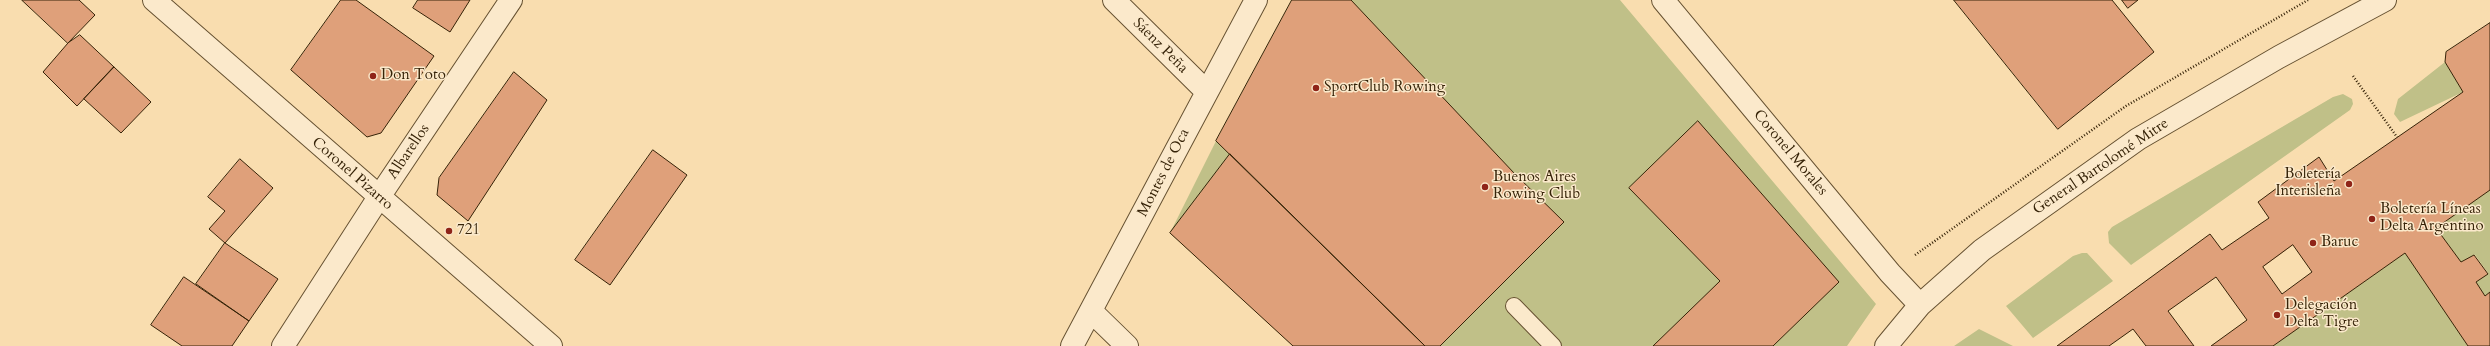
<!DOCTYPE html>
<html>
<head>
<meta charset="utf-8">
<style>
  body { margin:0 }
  canvas { display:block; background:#f9ddaf }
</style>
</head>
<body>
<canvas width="2490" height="346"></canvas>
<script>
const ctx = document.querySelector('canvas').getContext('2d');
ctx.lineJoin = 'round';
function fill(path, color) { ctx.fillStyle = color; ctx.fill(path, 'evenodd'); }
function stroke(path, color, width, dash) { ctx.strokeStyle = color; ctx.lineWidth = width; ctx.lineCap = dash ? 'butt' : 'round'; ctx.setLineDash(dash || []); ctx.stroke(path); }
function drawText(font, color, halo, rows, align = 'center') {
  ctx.font = font + ' Cardo,serif'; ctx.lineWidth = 3; ctx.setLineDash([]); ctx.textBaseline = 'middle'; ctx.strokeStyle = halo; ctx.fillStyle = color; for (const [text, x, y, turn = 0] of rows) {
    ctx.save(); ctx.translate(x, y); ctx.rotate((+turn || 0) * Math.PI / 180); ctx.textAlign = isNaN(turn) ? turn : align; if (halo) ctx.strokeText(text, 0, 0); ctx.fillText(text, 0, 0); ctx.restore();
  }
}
const green = new Path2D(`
  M 1292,0 L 1620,0 L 1876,304 L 1847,346 L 1293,346 L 1170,233 L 1216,141 Z
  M 2445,62 L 2463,92 L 2400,122 L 2394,114 L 2398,99 Z
  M 2343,94 L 2352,99 L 2353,104 L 2350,110 L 2131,265 L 2109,243 L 2108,232 L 2112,227 L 2333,97 Z
  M 2490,190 L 2490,292 L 2485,296 L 2476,282 L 2488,273 L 2475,255 L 2461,262 L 2436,228 Z
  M 2087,253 L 2113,281 L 2033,338 L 2006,306 L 2073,256 L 2082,253 Z
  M 2405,253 L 2468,346 L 2273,346 Z
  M 1979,329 L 2013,346 L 1954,346 Z`);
const building = new Path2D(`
  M 22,0 L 79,0 L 95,15 L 68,43 Z
  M 341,0 L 356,0 L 434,56 L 381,133 L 367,137 L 291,70 Z
  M 418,0 L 470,0 L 450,32 L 413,8 Z
  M 1292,0 L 1351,0 L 1514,173 L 1564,222 L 1440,346 L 1425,346 L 1216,141 Z
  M 1954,0 L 2112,0 L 2154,52 L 2058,129 Z
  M 2122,0 L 2138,0 L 2128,8 Z
  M 2490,23 L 2490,190 L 2436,228 L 2461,262 L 2474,255 L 2488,274 L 2476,282 L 2485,296 L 2490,292 L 2490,346 L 2468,346 L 2405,253 L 2273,346 L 2211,346 L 2247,320 L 2216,277 L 2168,311 L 2194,346 L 2146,346 L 2133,329 L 2109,346 L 2057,346 L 2210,234 L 2222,250 L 2269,218 L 2258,202 L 2319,157 L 2334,181 L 2463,92 L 2445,62 L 2446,52 ZM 2293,245 L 2312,272 L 2282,294 L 2263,267 Z
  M 80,35 L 114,67 L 77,106 L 43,72 L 68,43 Z
  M 114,67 L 151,102 L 121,133 L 84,99 Z
  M 514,72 L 547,100 L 468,221 L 437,195 L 439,178 Z
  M 1698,121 L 1839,282 L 1773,346 L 1653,346 L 1720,281 L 1629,188 Z
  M 653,150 L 687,175 L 610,285 L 575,260 Z
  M 1230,154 L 1425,346 L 1293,346 L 1170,233 Z
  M 240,159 L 273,188 L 225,243 L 209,229 L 225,211 L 208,197 Z
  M 225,243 L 278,279 L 249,321 L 196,284 Z
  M 184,277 L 249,321 L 232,346 L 182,346 L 151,325 Z`);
const path = new Path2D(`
  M 2353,76 L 2397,137
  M 1915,255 L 2126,106 L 2308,0`);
const service = new Path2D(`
  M 1514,306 L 1553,346`);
const minor = new Path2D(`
  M 154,0 L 551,346
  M 1114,0 L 1206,91
  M 1663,0 L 1890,273 L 1920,305
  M 1091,311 L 1127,346
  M 283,346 L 379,197 L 511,0
  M 1072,346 L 1256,0
  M 1886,346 L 1920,305 L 1982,250 L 2138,139 L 2279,57 L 2385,0`);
const markers = [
  [373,76,4,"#8f2418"],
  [1316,88,4,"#8f2418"],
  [2349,184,4,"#8f2418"],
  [1485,187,4,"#8f2418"],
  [2372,219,4,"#8f2418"],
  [449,231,4,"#8f2418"],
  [2313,243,4,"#8f2418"],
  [2277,315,4,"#8f2418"]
];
const streetNames = [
  ["Sáenz Peña",1160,46,45],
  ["Albarellos",409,152,-56],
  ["Coronel Morales",1790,153,50],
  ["General Bartolomé Mitre",2101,167,-34],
  ["Montes de Oca",1164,173,-63],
  ["Coronel Pizarro",352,174,41]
];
const poiNames = [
  ["Don Toto",381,76],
  ["SportClub Rowing",1324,88],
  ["Boletería",2341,175,"right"],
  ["Interisleña",2341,192,"right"],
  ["Buenos Aires",1493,178],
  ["Rowing Club",1493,195],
  ["Boletería Líneas",2380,210],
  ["Delta Argentino",2380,227],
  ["721",457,231],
  ["Baruc",2321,243],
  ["Delegación",2285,306],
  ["Delta Tigre",2285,323]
];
fill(green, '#c0c088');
fill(building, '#dfa07a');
stroke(building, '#362308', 1);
stroke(service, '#675232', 18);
stroke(minor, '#675232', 24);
stroke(path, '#362308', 2.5, [1, 2]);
stroke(service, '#fbe9cb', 16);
stroke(minor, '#fbe9cb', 22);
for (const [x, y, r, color] of markers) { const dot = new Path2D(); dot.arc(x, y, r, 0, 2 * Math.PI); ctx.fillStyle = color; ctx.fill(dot); stroke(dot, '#fbe9cb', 1.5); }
drawText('15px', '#362308', '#fbe9cb', streetNames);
drawText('15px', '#362308', '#fbe9cb', poiNames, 'left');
</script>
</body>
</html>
